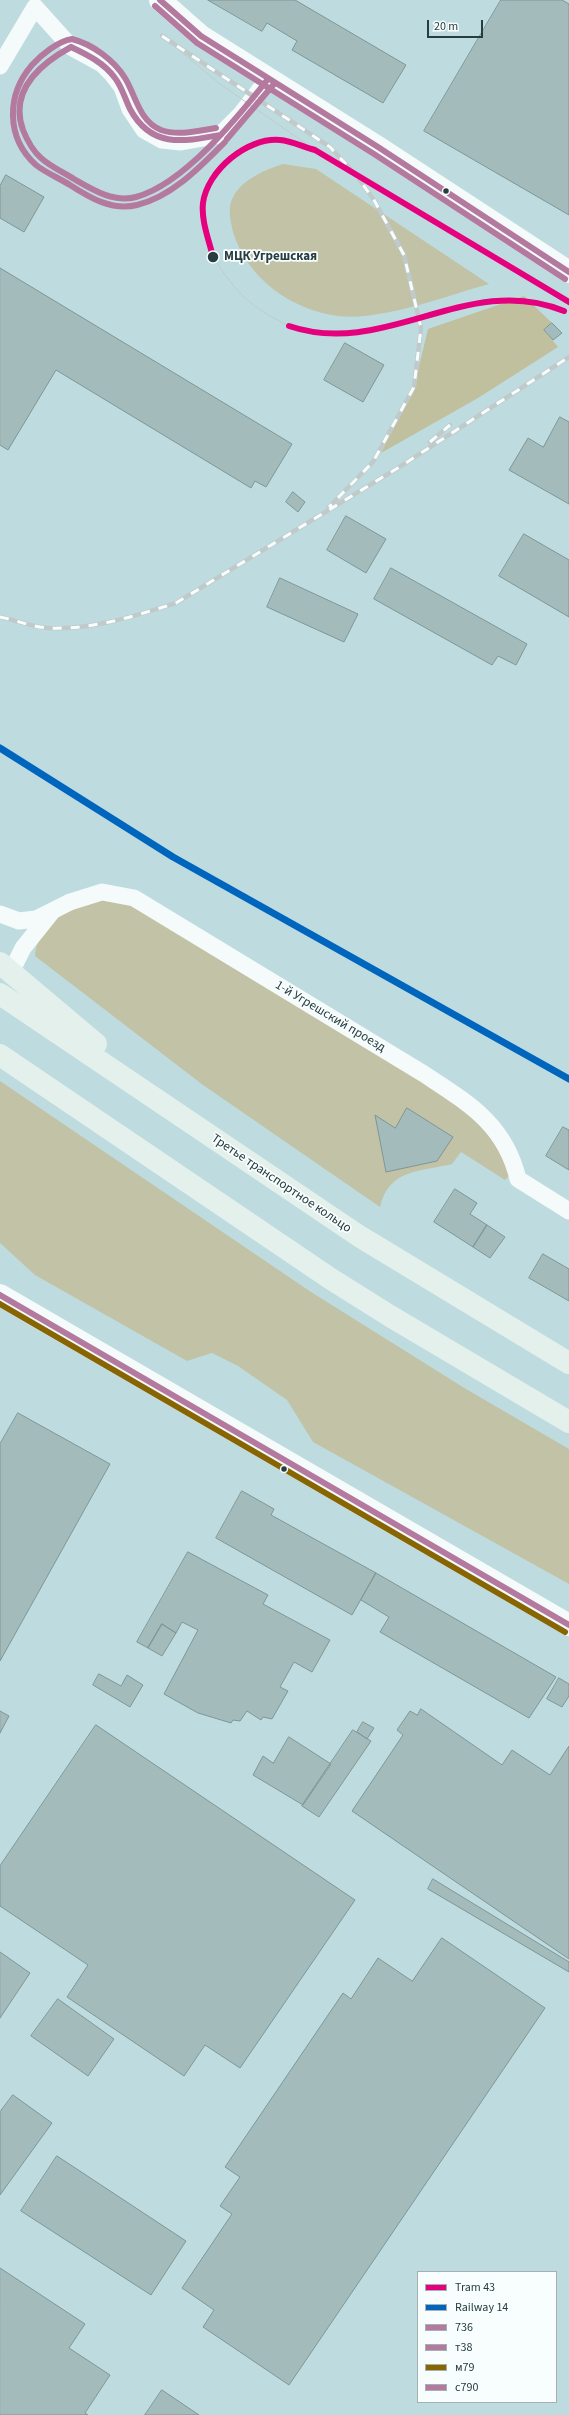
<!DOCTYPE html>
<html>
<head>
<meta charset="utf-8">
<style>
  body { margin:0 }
  #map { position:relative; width:569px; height:2415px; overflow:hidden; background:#bedcdf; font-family:"Source Sans 3",sans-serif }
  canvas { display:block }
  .legend { position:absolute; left:417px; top:2271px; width:140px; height:132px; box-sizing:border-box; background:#f8fdfd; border:1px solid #a4b0b1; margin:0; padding:5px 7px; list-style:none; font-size:12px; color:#273d40 }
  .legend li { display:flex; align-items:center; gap:8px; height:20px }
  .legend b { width:20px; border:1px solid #a4b0b1 }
  .scale { position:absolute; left:427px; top:20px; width:56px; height:18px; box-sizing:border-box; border:2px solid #273d40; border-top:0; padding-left:5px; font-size:12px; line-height:14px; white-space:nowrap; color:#273d40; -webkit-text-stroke:3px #f8fdfd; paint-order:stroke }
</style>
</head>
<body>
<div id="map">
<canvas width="569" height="2415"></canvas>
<ul class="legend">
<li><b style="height:5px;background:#e5007d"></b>Tram 43</li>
<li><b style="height:5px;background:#0065bd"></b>Railway 14</li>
<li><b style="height:5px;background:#b3799f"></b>736</li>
<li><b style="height:5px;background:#b3799f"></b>т38</li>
<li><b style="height:5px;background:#876503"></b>м79</li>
<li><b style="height:5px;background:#b3799f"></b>с790</li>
</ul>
<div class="scale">20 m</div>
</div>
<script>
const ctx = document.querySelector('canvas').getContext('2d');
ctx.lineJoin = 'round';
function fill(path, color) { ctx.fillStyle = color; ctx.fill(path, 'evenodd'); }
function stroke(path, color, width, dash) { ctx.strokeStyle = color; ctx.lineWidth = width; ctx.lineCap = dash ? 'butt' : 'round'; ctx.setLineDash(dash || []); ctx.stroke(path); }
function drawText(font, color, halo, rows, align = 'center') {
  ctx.font = font + ' "Source Sans 3",sans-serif'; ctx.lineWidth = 3.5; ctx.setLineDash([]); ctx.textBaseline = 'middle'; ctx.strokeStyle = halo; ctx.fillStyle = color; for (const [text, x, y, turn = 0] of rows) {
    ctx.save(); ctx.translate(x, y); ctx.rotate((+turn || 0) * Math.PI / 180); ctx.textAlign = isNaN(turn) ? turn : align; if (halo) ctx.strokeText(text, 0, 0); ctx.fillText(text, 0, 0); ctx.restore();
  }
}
const green = new Path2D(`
  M 283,164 L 316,169 L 489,284 C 445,296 383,321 338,316 C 291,310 247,278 233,232 C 231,223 228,211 231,202 C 238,181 264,170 283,164 Z
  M 105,898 L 132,905 L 424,1081 L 493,1134 L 511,1174 L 505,1180 L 461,1152 L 452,1164 C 419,1172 389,1169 380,1207 L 203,1085 L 35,956 C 38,919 75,907 105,898 Z
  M 0,1081 L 311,1292 L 466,1389 L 569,1449 L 569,1584 L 313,1442 L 287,1400 L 238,1366 L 212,1353 L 187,1361 L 35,1275 L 0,1243 Z`);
const forest = new Path2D(`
  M 524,296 L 552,323 L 544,330 L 558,347 L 478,398 L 381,453 L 414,387 L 428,329 Z`);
const building = new Path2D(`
  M 208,0 L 295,0 L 406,65 L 383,103 L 292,50 L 297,41 L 267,23 L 262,31 Z
  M 501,0 L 562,0 L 569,4 L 569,215 L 424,131 Z
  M 6,175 L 44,197 L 24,232 L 0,218 L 0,186 Z
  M 0,268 L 292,444 L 266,487 L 255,481 L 251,488 L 56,370 L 8,450 L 0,445 Z
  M 552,323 L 562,333 L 553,340 L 544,330 Z
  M 345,343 L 384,365 L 363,402 L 324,380 Z
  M 560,417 L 569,422 L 569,504 L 509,470 L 528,438 L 543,447 Z
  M 293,492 L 305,502 L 298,512 L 286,502 Z
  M 346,516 L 386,539 L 366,573 L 327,550 Z
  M 524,534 L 569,560 L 569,617 L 499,576 Z
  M 391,568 L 527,644 L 516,665 L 498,656 L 492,665 L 374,599 Z
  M 280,578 L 358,614 L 344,642 L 267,607 Z
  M 407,1108 L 453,1137 L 437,1161 L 386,1172 L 375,1115 L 395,1128 Z
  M 563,1127 L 569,1130 L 569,1170 L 546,1156 Z
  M 455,1189 L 477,1203 L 470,1214 L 487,1225 L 473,1247 L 434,1222 Z
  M 487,1225 L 505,1237 L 490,1258 L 473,1247 Z
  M 543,1254 L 569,1269 L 569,1301 L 529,1278 Z
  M 18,1413 L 110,1464 L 0,1661 L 0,1444 Z
  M 242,1491 L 274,1509 L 271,1515 L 376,1573 L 352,1615 L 216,1538 Z
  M 188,1552 L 268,1595 L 263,1604 L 330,1640 L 312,1672 L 294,1662 L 280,1687 L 288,1691 L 272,1719 L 263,1717 L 261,1720 L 247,1711 L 240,1721 L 233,1720 L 231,1723 L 198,1713 L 164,1694 L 198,1630 L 182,1622 L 176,1633 L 162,1624 L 148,1648 L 137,1642 Z
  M 376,1573 L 556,1677 L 529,1718 L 380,1632 L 389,1617 L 361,1600 Z
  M 162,1624 L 176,1633 L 162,1656 L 148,1648 Z
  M 99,1674 L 121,1686 L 127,1675 L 143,1685 L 130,1707 L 93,1685 Z
  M 559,1678 L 569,1684 L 569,1696 L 562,1707 L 547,1699 Z
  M 421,1709 L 502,1765 L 512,1750 L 550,1775 L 569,1746 L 569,1959 L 352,1811 L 403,1735 L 397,1730 L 410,1711 L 417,1715 Z
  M 0,1711 L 9,1716 L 0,1733 Z
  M 363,1722 L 374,1728 L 367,1739 L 357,1732 Z
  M 96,1725 L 355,1900 L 240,2068 L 205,2045 L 184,2076 L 67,1997 L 88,1965 L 0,1906 L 0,1866 Z
  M 353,1730 L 371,1741 L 319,1817 L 302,1806 Z
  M 289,1737 L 331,1764 L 303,1805 L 253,1775 L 263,1756 L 273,1763 Z
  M 433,1879 L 569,1962 L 569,1972 L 428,1889 Z
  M 442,1938 L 545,2008 L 289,2385 L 203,2327 L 214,2310 L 182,2288 L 232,2214 L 220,2206 L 240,2177 L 225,2167 L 343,1993 L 351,1999 L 378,1958 L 412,1981 Z
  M 0,1952 L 30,1973 L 0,2018 Z
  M 58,1999 L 114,2039 L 88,2076 L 31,2036 Z
  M 13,2095 L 52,2123 L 0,2195 L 0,2112 Z
  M 57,2156 L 186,2241 L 151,2295 L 21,2211 Z
  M 0,2268 L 85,2324 L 69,2348 L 110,2375 L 85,2413 L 88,2415 L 0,2415 Z
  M 162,2390 L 199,2415 L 145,2415 Z`);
const minor = new Path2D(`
  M 0,66 L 35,7 L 71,47 L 102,64 L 112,74 L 122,87 L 130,109 L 144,130 L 162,140 L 181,142 L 220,135 L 241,114 L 268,79
  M 0,914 L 19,921 L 36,919 L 70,902 L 102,892 L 134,898 L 424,1074 C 468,1103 505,1124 518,1179 L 569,1211
  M 11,972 L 23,948 L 51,913`);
const tertiary = new Path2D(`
  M 160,0 L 201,36 L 378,147 L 569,272`);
const secondary = new Path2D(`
  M 0,1295 L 569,1625`);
const primary = new Path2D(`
  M 0,963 L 96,1044
  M 0,994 L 359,1236 L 569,1363
  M 0,1055 L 331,1279 L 390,1316 L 569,1422`);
const tram = new Path2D(`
  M 162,36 L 220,84 L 315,150
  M 213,257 C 237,294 249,306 289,326`);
const rail = new Path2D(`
  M 162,36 L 330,147 L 356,175 L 374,200 L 404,255 L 421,328 L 414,387 L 373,462 L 329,507
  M 430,442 L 450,425
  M 0,617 C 15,620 33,627 48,628 C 92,630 135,616 176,603 L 401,466 L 569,357`);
const bus1 = new Path2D(`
  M 160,0 L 201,36 L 378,147 L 569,272
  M 71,47 C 40,64 9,91 23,130 C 27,140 33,151 41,158 C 51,167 63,172 74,179 C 93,190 114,203 136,197 C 184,184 238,117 268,79
  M 71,47 C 88,55 104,63 115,78 C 122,87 125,99 130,109 C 151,148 182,142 220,135`);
const bus2 = new Path2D(`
  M 0,1295 L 569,1625`);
const bus3 = new Path2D(`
  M 0,1304 L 565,1632`);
const bus4 = new Path2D(`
  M 155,6 L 197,43 L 374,154 L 565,279
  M 216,128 C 198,131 178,136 161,130 C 139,121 136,96 125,78 C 114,60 92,44 72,39 C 58,41 41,55 32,65 C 6,95 6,138 36,165 C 46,173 59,178 70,185 C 90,198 112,211 137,205 C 172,197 201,166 225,142
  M 227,139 L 274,84`);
const rail1 = new Path2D(`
  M 0,748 L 173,857 L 569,1079`);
const tram1 = new Path2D(`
  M 213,257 C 209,240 201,221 203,203 C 207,171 247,137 280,140 C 292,141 303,147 315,150 L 569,302
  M 289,326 C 386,359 468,271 564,311`);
const markers = [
  [446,191,3.5,"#273d40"],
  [213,257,6,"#273d40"],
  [284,1469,3.5,"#273d40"]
];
const stopNames = [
  ["МЦК Угрешская",224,257]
];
const streetNames = [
  ["1-й Угрешский проезд",330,1017,31],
  ["Третье транспортное кольцо",281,1184,34]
];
fill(green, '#c2c2a6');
fill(forest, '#c0bf9e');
fill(building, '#a4bbbb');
stroke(building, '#7f9696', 1);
stroke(minor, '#f5fafa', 17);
stroke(tertiary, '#f5fafa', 22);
stroke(secondary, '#f5fafa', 22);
stroke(primary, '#e4f0eb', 22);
stroke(tram, '#c1cacb', 1);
stroke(rail, '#c1cacb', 4.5);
stroke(rail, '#f8fdfd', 3, [9]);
stroke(bus1, '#b3799f', 6);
stroke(bus2, '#b3799f', 6);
stroke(bus3, '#876503', 6);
stroke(bus4, '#b3799f', 6);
stroke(rail1, '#0065bd', 7);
stroke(tram1, '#e5007d', 6);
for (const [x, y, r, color] of markers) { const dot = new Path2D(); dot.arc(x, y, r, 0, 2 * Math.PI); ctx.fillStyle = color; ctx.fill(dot); stroke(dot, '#f8fdfd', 1.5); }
drawText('bold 13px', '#273d40', '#f8fdfd', stopNames, 'left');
drawText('13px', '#273d40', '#f8fdfd', streetNames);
</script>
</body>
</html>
